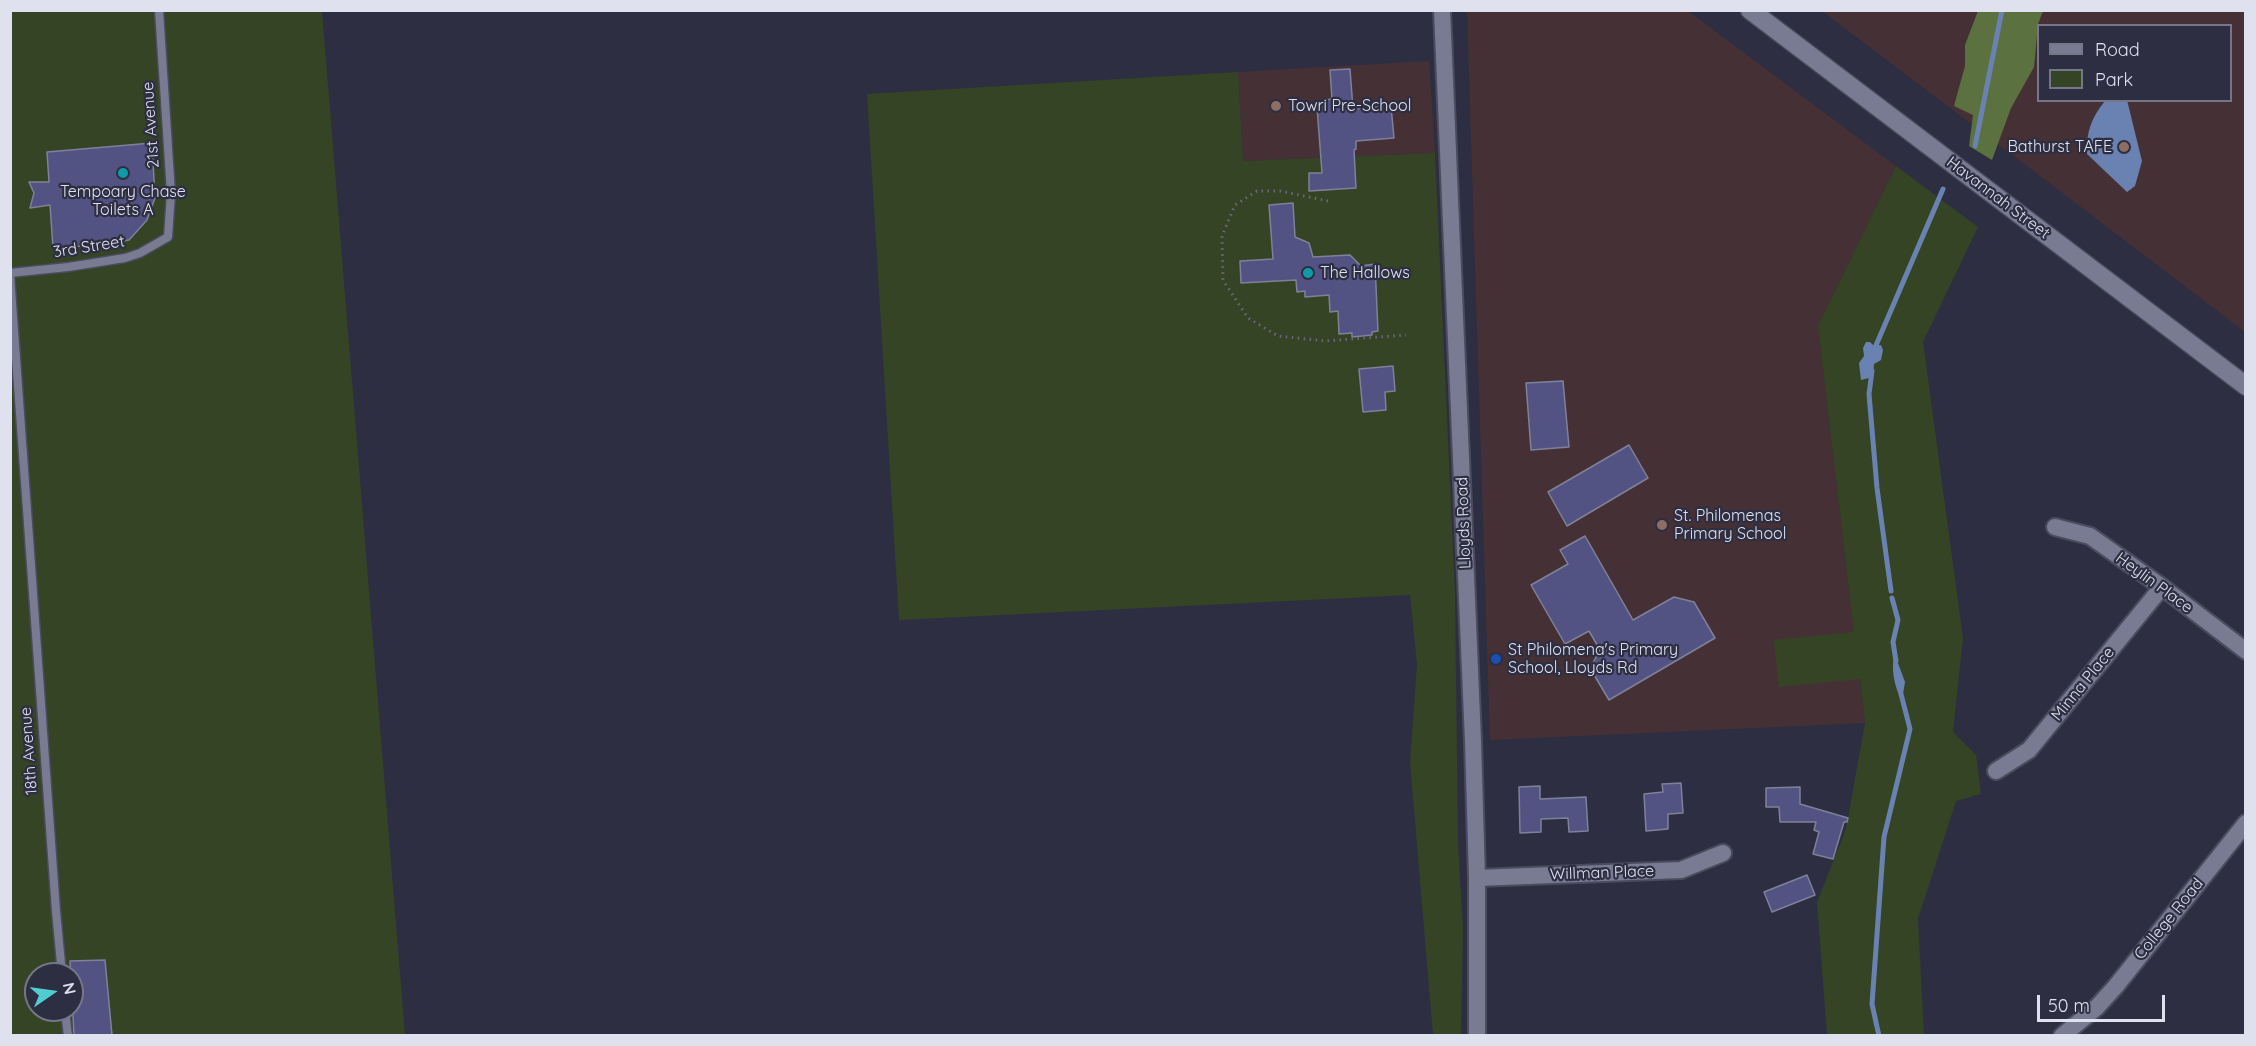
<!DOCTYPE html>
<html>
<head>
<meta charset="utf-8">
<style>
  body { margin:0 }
  #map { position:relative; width:2256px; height:1046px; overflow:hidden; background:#2d2e42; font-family:Quicksand,sans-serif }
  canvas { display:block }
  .frame { position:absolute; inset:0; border:12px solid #e0e1ef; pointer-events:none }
  .legend { position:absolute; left:2037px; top:24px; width:195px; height:78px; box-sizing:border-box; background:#2d2e42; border:2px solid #757687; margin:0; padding:8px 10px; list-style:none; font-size:18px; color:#e0e1ef }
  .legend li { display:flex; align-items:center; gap:12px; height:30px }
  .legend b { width:30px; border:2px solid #757687 }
  .north { position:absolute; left:24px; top:962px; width:60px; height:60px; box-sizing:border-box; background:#2d2e42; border:2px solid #757687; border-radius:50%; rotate:77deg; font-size:16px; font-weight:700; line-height:24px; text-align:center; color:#e0e1ef }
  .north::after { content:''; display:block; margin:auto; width:21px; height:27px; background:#52cdcf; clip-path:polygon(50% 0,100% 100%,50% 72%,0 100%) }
  .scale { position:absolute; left:2037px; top:995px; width:128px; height:27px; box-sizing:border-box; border:3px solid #e0e1ef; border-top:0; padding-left:8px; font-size:18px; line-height:21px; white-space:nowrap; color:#e0e1ef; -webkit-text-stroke:4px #2d2e42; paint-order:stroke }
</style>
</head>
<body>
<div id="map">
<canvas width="2256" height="1046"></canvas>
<div class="frame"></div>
<ul class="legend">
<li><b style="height:8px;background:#797b93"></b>Road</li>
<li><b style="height:16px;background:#354425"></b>Park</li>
</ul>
<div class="north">N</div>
<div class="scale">50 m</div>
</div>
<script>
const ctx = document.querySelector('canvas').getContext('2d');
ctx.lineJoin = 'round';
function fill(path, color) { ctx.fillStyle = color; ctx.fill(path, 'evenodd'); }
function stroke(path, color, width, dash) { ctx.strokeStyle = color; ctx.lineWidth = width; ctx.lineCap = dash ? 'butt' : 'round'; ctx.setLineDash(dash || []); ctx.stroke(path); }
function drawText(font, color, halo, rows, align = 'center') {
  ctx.font = font + ' Quicksand,sans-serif'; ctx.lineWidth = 4.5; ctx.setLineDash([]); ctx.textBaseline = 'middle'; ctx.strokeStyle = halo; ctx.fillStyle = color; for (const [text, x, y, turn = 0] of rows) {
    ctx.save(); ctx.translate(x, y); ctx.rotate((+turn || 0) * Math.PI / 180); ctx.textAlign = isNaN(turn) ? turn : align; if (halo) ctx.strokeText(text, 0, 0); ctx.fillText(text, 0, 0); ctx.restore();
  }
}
const education = new Path2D(`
  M 1467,11 L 1688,11 L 1896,166 L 1818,326 L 1865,723 L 1490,740 Z
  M 1822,11 L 2245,11 L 2245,332 L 2064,194 ZM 2038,26 L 2230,26 L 2230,100 L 2038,100 Z
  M 1429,61 L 1435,153 L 1243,161 L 1238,72 Z`);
const green = new Path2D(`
  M 10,11 L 322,11 L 405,1035 L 11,1035 ZM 36,974 L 72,974 L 72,1010 L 36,1010 Z
  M 1238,72 L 1243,161 L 1435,153 L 1455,592 L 1458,844 L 1463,928 L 1461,1035 L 1433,1035 L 1410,762 L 1417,664 L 1410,595 L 899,620 L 867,94 Z
  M 1896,166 L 1978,227 L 1923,342 L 1963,638 L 1953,732 L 1976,755 L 1981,794 L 1956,801 L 1918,919 L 1924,1035 L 1827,1035 L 1817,902 L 1846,829 L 1865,723 L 1860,679 L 1779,687 L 1774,640 L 1854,632 L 1818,326 Z`);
const forest = new Path2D(`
  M 1978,11 L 2043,11 L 2038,24 L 2034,67 L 2011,108 L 1992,160 L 1969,146 L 1973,115 L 1954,106 L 1965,66 L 1965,45 Z`);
const water = new Path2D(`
  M 2127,100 L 2142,161 L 2135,186 L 2127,192 L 2087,154 C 2086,133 2091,118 2105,101 Z
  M 1866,342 L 1870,342 L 1874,346 L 1881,345 L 1883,350 L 1881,360 L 1874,364 L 1873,377 L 1861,380 L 1859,363 L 1864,356 L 1863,348 Z
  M 1895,655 L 1905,682 L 1902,700 C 1895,690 1890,666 1895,655 Z`);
const stream = new Path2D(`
  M 1975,146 L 2002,10
  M 1874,350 L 1943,189
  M 1872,371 L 1869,394 L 1877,488 L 1891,591
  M 1892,598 L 1898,620 L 1893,642 L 1896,661
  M 1879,1036 L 1872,1004 L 1884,837 L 1910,729 L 1901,694`);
const building = new Path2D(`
  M 1350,69 L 1353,109 L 1391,106 L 1394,138 L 1356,141 L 1356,149 L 1354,150 L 1356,188 L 1309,191 L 1309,173 L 1322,173 L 1317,107 L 1326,107 L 1325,100 L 1332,99 L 1330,70 Z
  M 152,143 L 155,198 L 147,220 L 129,240 L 99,245 L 53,248 L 50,205 L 30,208 L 34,193 L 29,182 L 49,182 L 47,152 Z
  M 1293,203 L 1295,237 L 1309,243 L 1313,257 L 1350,255 L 1361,266 L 1375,264 L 1378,331 L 1372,332 L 1372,335 L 1352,337 L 1352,333 L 1339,334 L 1338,311 L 1330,312 L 1329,295 L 1305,297 L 1305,291 L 1297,292 L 1296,280 L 1241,283 L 1240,261 L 1273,259 L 1269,205 Z
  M 1393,366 L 1395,391 L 1385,392 L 1386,410 L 1363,412 L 1359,369 Z
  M 1563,381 L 1569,447 L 1531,450 L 1526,383 Z
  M 1629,445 L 1648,478 L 1567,526 L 1548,492 Z
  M 1585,536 L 1633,620 L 1674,597 L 1694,602 L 1715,638 L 1609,700 L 1590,668 L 1600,650 L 1589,631 L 1565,644 L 1531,585 L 1568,564 L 1560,550 Z
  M 1681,783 L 1683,813 L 1668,814 L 1668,829 L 1646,831 L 1644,794 L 1663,792 L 1662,784 Z
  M 1540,786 L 1540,799 L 1586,797 L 1588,831 L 1569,832 L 1568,818 L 1541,819 L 1541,832 L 1520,833 L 1519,787 Z
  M 1800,787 L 1800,804 L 1848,818 L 1847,822 L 1844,822 L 1833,859 L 1813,854 L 1819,832 L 1814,830 L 1816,822 L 1780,822 L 1779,807 L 1766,807 L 1766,788 Z
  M 1807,875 L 1815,895 L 1772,912 L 1764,892 Z
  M 105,960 L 112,1035 L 74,1035 L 70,961 Z`);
const path = new Path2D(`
  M 1328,201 L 1280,191 L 1257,191 L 1235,205 L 1222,236 L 1223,280 L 1248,318 L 1278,336 L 1325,341 L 1406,335`);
const lane = new Path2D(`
  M 10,273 L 68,267 L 125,258 L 140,253 L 168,237 L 171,193 L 159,10
  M 10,275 L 56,911 L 62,974
  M 65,1010 L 68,1036`);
const street = new Path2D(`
  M 1442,10 L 1473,741 L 1477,878 L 1477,1036
  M 2055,527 L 2090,536 L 2162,587 L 2246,651
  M 1996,771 L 2029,750 L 2162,587
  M 1477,878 L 1681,870 L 1723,853
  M 2062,1036 L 2097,1007 L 2116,986 L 2246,823`);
const secondary = new Path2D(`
  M 1750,10 L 2246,386`);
const markers = [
  [1276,106,6,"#8d6e63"],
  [2124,147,6,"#8d6e63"],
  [123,173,6,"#0f9aa8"],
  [1308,273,6,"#0f9aa8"],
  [1662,525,6,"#8d6e63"],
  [1496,659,6,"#1a4fb4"]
];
const poiNames = [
  ["Towri Pre-School",1288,106],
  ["Bathurst TAFE",2112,147,"right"],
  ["Tempoary Chase",123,192,"center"],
  ["Toilets A",123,210,"center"],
  ["The Hallows",1320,273],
  ["St. Philomenas",1674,516],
  ["Primary School",1674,534],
  ["St Philomena's Primary",1508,650],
  ["School, Lloyds Rd",1508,668]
];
const streetNames = [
  ["21st Avenue",151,125,-94],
  ["Havannah Street",1998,198,37],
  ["3rd Street",89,247,-9],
  ["Lloyds Road",1464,523,-92],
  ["Heylin Place",2154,583,36],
  ["Minna Place",2083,684,-51],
  ["18th Avenue",29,751,-94],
  ["Willman Place",1602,873,-2],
  ["College Road",2169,919,-51]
];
fill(education, '#453135');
fill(green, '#354425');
fill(forest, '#5b7240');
fill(water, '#6982b1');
stroke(stream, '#6982b1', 5);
fill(building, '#525383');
stroke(building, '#7f8199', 1.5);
stroke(lane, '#4a4b5c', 11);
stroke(street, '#4a4b5c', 20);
stroke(secondary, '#4a4b5c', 21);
stroke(path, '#68697b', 3, [1.5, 4.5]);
stroke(lane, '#797b93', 8);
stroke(street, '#797b93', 16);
stroke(secondary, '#797b93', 18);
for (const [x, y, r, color] of markers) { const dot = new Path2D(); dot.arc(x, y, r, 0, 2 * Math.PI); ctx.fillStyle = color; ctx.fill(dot); stroke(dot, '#2d2e42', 2); }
drawText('16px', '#e0e1ef', '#2d2e42', poiNames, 'left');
drawText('16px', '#e0e1ef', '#2d2e42', streetNames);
</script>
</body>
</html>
